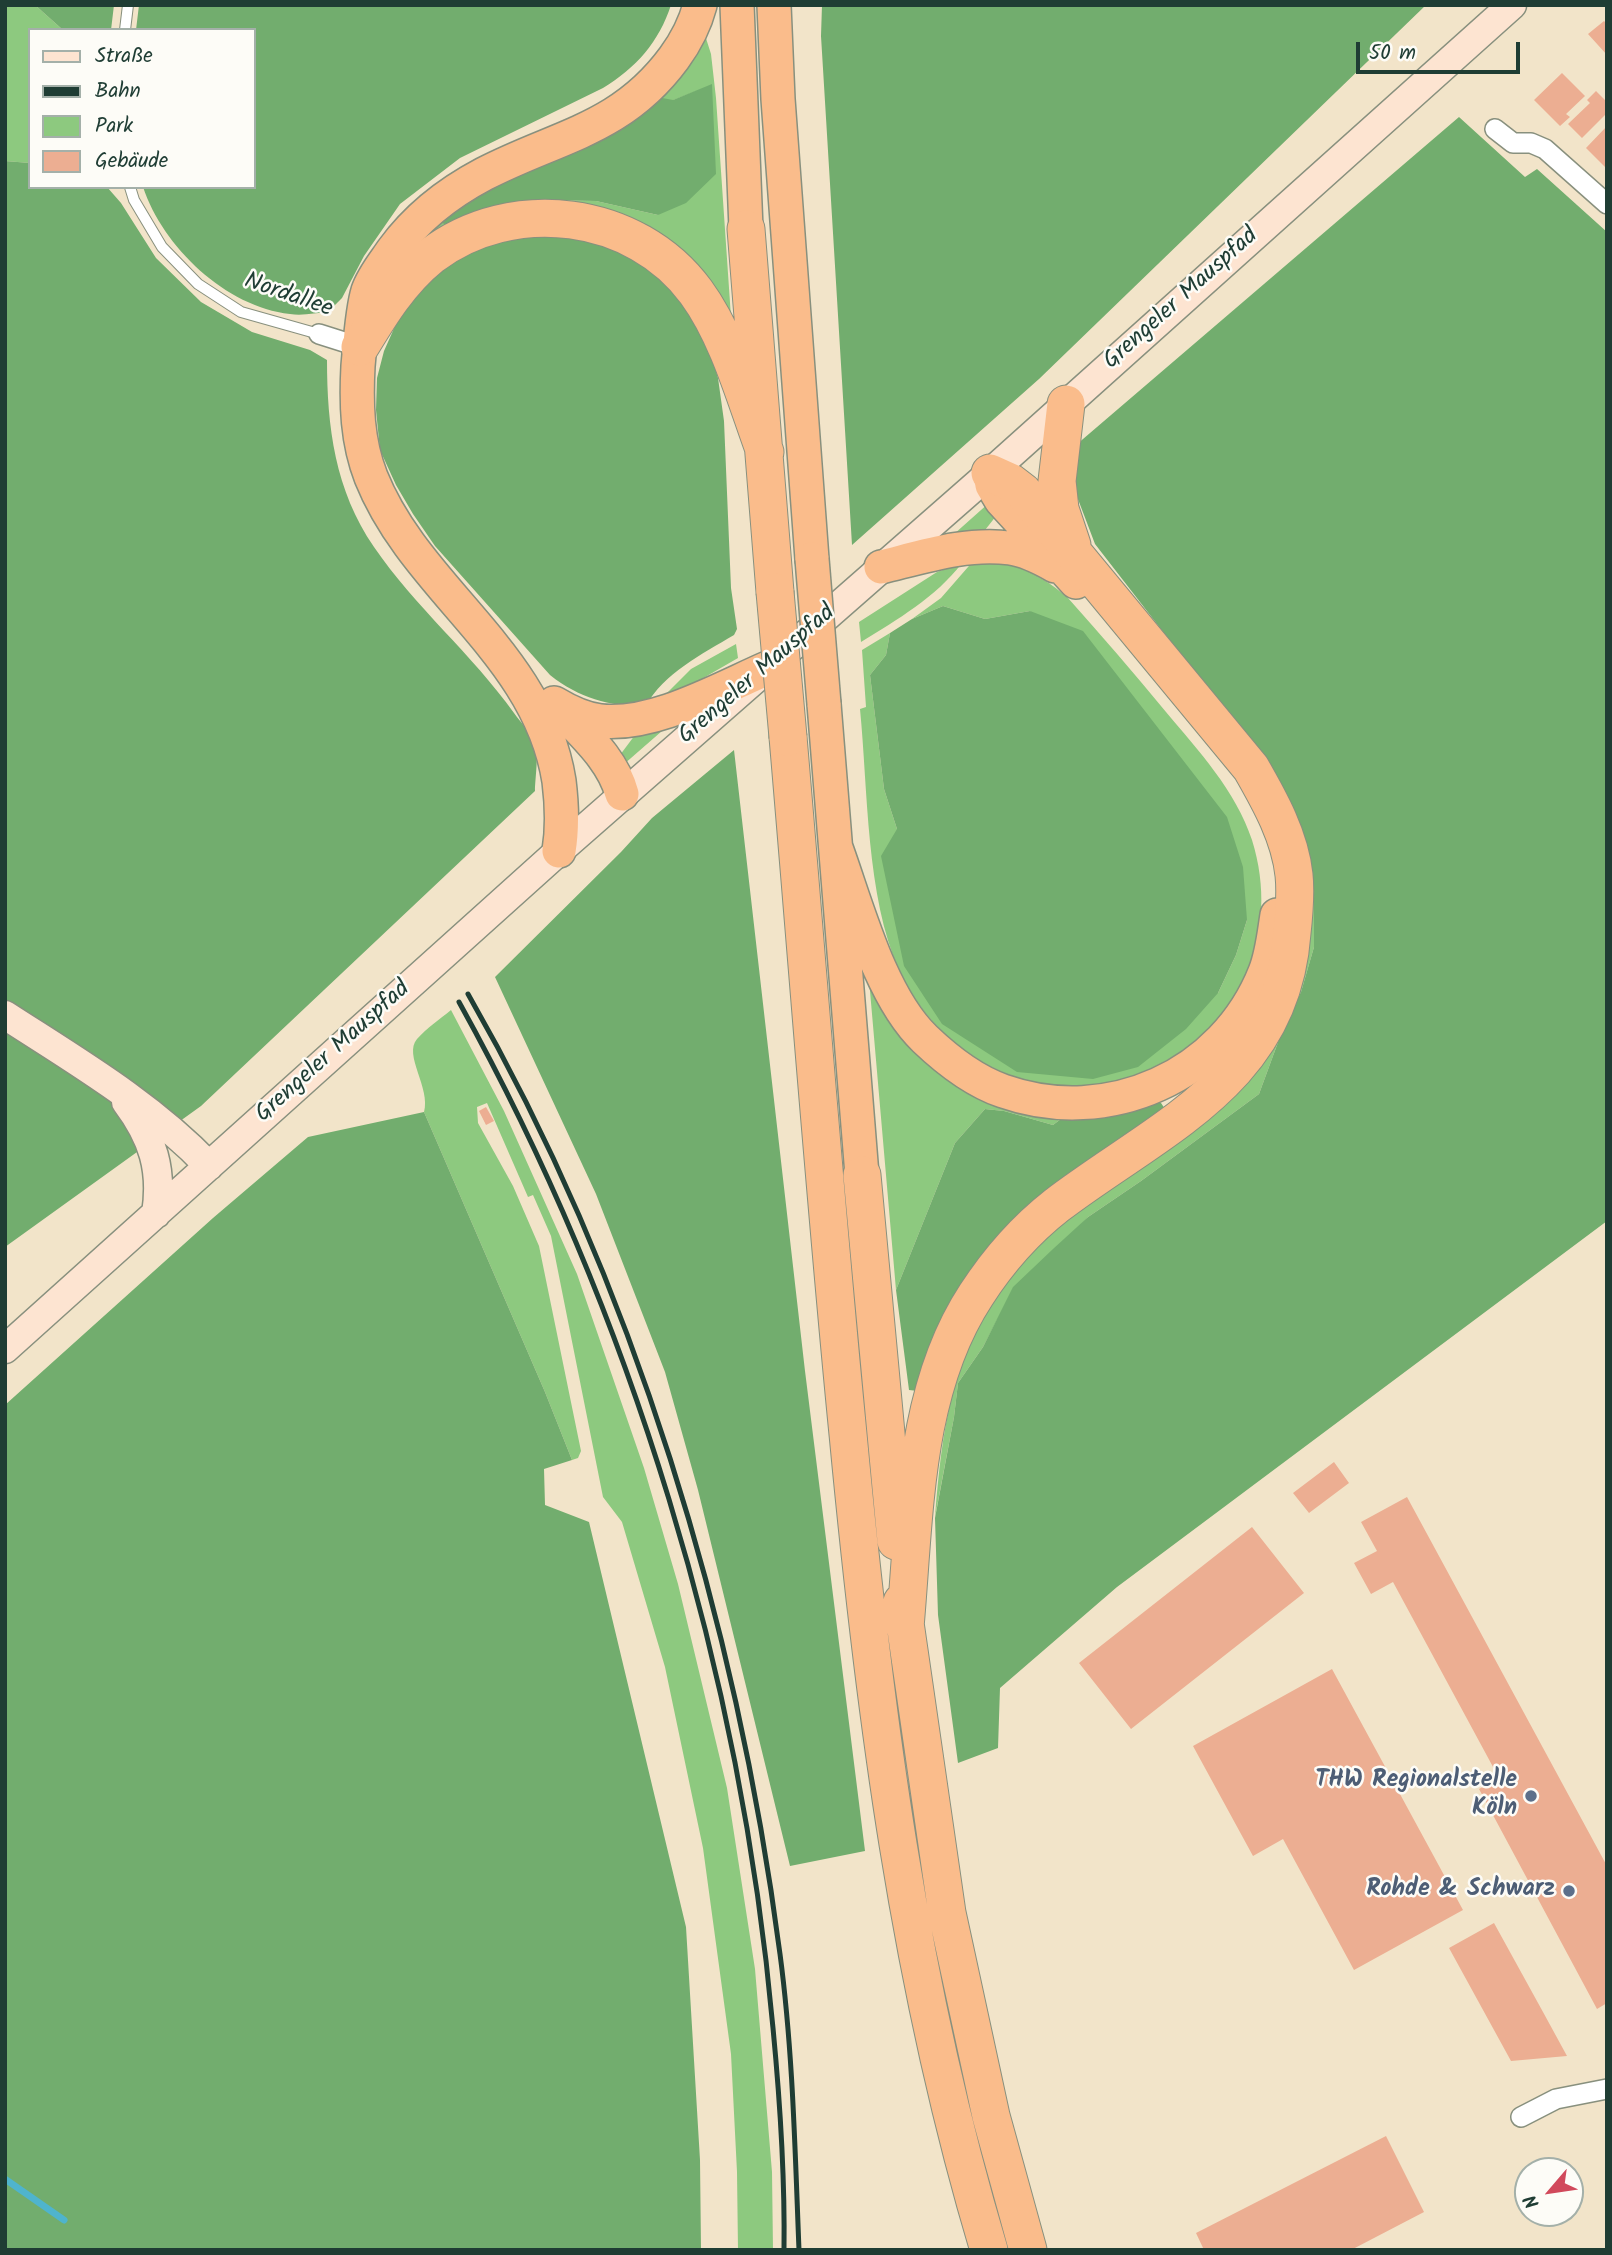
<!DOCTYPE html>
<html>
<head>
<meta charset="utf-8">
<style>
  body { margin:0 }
  #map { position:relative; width:1612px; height:2255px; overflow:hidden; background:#f2e4c9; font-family:Kalam,sans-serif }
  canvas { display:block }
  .frame { position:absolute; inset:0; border:7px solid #1f3d34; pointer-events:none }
  .legend { position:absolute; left:28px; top:28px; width:228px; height:161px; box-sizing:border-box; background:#fdfcf7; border:2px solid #a4b0a9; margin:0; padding:9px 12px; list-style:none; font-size:21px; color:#1f3d34 }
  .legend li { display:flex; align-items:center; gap:14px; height:35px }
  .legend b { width:35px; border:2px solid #a4b0a9 }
  .north { position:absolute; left:1514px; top:2157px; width:70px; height:70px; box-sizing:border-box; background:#fdfcf7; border:2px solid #a4b0a9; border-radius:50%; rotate:241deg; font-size:19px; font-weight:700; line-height:28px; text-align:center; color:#1f3d34 }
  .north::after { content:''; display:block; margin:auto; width:24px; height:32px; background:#d1495b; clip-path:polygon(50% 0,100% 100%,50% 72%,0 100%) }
  .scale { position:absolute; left:1356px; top:42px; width:164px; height:32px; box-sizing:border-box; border:4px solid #1f3d34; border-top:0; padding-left:9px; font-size:21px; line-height:24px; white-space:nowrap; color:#1f3d34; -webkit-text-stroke:5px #fdfcf7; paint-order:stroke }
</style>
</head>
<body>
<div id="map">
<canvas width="1612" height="2255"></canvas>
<div class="frame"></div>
<ul class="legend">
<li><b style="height:9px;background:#fde4d1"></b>Straße</li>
<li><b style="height:9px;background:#1f3d34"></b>Bahn</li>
<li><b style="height:19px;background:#8dc97f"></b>Park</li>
<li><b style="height:19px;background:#ecae92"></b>Gebäude</li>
</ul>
<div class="north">N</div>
<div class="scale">50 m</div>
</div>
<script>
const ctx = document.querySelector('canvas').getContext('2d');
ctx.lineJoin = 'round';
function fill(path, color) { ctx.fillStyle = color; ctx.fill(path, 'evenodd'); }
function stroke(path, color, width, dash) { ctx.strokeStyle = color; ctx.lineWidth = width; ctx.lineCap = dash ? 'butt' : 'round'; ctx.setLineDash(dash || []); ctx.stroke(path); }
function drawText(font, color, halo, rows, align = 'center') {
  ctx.font = font + ' Kalam,sans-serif'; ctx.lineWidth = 5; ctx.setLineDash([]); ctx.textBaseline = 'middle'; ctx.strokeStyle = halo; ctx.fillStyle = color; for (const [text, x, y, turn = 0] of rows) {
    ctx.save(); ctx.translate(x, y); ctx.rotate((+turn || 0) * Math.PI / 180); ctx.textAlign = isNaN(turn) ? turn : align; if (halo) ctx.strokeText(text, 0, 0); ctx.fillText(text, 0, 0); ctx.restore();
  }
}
const green = new Path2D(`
  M 5,5 L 35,5 L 63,30 L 30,30 L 30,163 L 5,161 Z
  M 704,32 L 711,54 L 716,98 L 732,332 L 393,261 L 495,177 ZM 712,85 L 658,215 L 596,201 L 543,200 L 494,181 L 577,152 L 635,115 Z
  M 990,502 L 1000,511 L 978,539 L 944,543 Z
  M 975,559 C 988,564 1002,561 1014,566 C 1035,573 1052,584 1068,598 C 1101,635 1134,673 1166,712 C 1198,750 1236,791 1252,840 C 1281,933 1241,1026 1154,1067 C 1139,1075 1122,1082 1105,1085 C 1020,1101 934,1048 899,970 C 866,896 868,790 860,709 L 866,707 L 862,650 L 890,633 L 886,655 L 870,675 L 884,789 L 897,829 L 1218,993 L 1236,955 L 1247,920 L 1030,611 L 985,619 L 943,606 L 912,619 L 941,598 Z
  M 962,563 C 935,598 898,619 861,642 L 859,622 L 937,572 Z
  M 736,644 L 738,658 L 686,688 L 661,699 L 691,669 Z
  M 670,724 L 623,765 L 617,759 L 638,731 Z
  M 1306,863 L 1314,907 L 1314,947 L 1301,992 L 1284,1026 L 1259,1094 L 1141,1181 L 1088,1217 L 997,1320 L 983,1347 L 958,1383 L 954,1417 L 935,1517 C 942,1430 951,1356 1005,1283 C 1050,1223 1116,1187 1176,1144 C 1198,1128 1228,1107 1244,1085 C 1256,1068 1265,1048 1275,1030 C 1283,1016 1292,1003 1298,989 C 1315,953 1311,901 1306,863 Z
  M 868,968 L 897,1018 L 1070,1112 L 1053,1125 L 1004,1111 L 985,1109 L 955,1143 L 896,1290 Z
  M 451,1010 L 504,1111 L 577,1274 L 644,1468 L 678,1584 L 727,1788 L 755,1969 L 772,2172 L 773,2250 L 738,2250 L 737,2172 L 731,2054 L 703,1848 L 665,1667 L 622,1522 L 603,1497 L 551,1236 L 533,1195 L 528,1197 L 487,1103 L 477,1107 L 478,1123 L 513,1186 L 539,1246 L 581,1451 L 578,1458 L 572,1460 L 545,1392 L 424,1112 C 431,1088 403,1055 417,1039 C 427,1028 440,1019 451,1010 Z`);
const forest = new Path2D(`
  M 35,5 L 114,5 L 111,30 L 63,30 Z
  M 139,5 L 671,5 C 659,42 636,68 603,88 L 460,158 L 400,204 L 364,256 L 342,298 L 328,312 C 316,313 302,316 290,314 C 226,307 163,247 143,187 L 254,187 L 254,30 L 136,30 Z
  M 822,5 L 1426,5 L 1039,379 L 852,545 L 821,36 Z
  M 712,84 L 716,174 L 686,203 L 658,215 L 596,201 L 543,200 L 453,227 L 442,223 L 443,210 L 494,181 L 577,152 L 635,115 L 657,97 L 673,100 Z
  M 1459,117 L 1525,177 L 1537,169 L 1607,232 L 1607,1221 L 1117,1587 L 1000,1688 L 998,1748 L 958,1763 L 938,1615 L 935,1518 L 954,1417 L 958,1383 L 983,1347 L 1013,1287 L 1053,1249 L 1088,1217 L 1141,1181 L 1259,1094 L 1284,1026 L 1301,992 L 1314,947 L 1314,907 L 1300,824 L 1261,758 L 1095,544 L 1062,457 Z
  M 5,161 L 30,163 L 30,187 L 107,187 L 121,203 L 156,258 L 201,302 L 252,332 L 310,350 L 327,360 C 327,427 335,490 374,547 C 415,607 472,654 514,713 C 520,722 533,734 535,744 C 539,755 535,779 535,791 L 201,1106 L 5,1247 Z
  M 541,234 L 589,239 L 623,252 L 648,268 L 684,303 L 710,349 L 718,378 L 724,421 L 731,588 L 737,629 L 734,635 C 702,654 664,673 645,707 C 609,706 579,698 550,675 L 435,546 L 413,514 L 396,485 L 380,450 L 376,410 L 377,378 L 384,351 L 400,315 L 420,288 L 461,255 L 501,239 Z
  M 943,606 L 985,619 L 1030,611 L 1083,631 L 1227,817 L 1243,867 L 1247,920 L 1236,955 L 1218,993 L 1186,1029 L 1138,1067 L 1093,1079 L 1017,1072 L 942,1024 L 904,966 L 881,856 L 897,829 L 884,789 L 870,675 L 886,655 L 890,633 L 912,619 Z
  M 734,750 L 805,1371 L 865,1851 L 790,1866 L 698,1490 L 665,1372 L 596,1194 L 495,977 L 621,852 L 652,818 Z
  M 1145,1100 L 1161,1103 L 1167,1112 L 1071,1182 L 918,1391 L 909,1390 L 896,1290 L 955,1143 L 985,1109 L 1004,1111 L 1053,1125 L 1070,1112 Z
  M 424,1112 L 545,1392 L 572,1460 L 544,1469 L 545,1505 L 589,1522 L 686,1927 L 700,2160 L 701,2250 L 5,2250 L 5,1405 L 213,1218 L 308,1137 Z`);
const stream = new Path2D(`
  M 5,2179 L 64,2220`);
const building = new Path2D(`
  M 1604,21 L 1607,24 L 1607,55 L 1588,34 Z
  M 1562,73 L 1585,96 L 1566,114 L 1570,117 L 1560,126 L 1534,100 Z
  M 1596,91 L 1607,102 L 1607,113 L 1582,138 L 1568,124 L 1590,103 L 1587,100 Z
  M 1607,126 L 1607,169 L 1586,148 Z
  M 486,1107 L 494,1121 L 486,1125 L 479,1111 Z
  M 1334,1462 L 1349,1483 L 1309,1513 L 1293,1493 Z
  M 1407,1497 L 1607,1866 L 1607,2003 L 1597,2009 L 1479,1789 L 1499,1778 L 1393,1582 L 1371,1594 L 1354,1563 L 1377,1551 L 1361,1522 Z
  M 1252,1527 L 1304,1593 L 1131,1729 L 1079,1663 Z
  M 1332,1669 L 1463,1910 L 1354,1970 L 1283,1839 L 1253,1856 L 1193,1746 Z
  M 1494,1923 L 1543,2012 L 1567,2056 L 1511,2061 L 1449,1948 Z
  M 1386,2136 L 1424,2212 L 1351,2250 L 1204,2250 L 1196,2233 Z`);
const service = new Path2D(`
  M 125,30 L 128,5
  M 130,187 L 134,200 L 162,247 L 198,284 L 241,312 L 319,334`);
const minor = new Path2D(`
  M 1495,129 L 1513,143 L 1531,143 L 1545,149 L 1607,204
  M 319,334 L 360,347
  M 1521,2117 L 1556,2099 L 1607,2089`);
const secondary = new Path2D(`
  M 5,1015 C 76,1061 150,1104 209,1166
  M 126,1102 C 153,1138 163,1170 156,1214
  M 5,1349 L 559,851 L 990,473 L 1512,5`);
const trunk = new Path2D(`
  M 737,5 L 746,229
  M 774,5 L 778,99 L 812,559
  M 990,473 L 992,485 L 1001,500 L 1076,582
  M 881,567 C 922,557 967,542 1010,548 C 1026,550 1041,558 1055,566
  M 554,703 C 569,712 583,719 600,721 C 654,727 721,688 770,667
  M 824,704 L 862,1175
  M 562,711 C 585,736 613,760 622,794
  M 836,848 C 857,906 880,996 925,1039 C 947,1060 974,1081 1003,1091 C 1108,1128 1224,1076 1265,972 C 1272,955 1274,934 1277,915
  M 559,851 C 563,827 562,805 559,781 C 539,653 416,590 371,477 C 357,441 356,404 358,366 C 360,345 362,310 368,291 C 373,276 385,262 393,250 C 417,217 448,193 484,174 C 557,136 621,130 674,58 C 685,43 695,24 700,5`);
const motorway = new Path2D(`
  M 746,229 L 775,592
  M 360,347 C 380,314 400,281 431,256 C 512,194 636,210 696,292 C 729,337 746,401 765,452
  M 1066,404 L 1057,481 L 1060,509 L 1072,545
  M 788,737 C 808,969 825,1202 848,1434 C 874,1709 909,1984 989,2250
  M 862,1175 L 896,1541
  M 902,1602 L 947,1913 L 991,2116 L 1028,2250
  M 905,1627 C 915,1517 913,1391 976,1295 C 998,1261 1025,1230 1057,1205 C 1158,1128 1282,1080 1292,933 C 1294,915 1296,894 1294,875 C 1290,837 1270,801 1251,768 L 1023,492 L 1010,482 L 990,473`);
const rail = new Path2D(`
  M 468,994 C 634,1283 737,1624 780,1954 C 793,2052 795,2151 799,2250
  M 459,1002 C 632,1314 741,1673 773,2028 C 780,2101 785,2176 784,2250`);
const trunkBridge = new Path2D(`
  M 812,559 L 824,704`);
const motorwayBridge = new Path2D(`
  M 775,592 L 788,737`);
const markers = [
  [1531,1796,7,"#5c6f8a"],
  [1569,1891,7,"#5c6f8a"]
];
const streetNames = [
  ["Nordallee",288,297,19],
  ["Grengeler Mauspfad",1182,300,-42],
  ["Grengeler Mauspfad",758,676,-41],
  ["Grengeler Mauspfad",334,1053,-42]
];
const serviceNames = [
  ["THW Regionalstelle",1517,1782],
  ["Köln",1517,1810],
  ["Rohde & Schwarz",1555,1891]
];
fill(green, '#8dc97f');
fill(forest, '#72ad6e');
stroke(stream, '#4fb4cd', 7);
fill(building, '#ecae92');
stroke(service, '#88907e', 12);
stroke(minor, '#88907e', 22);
stroke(secondary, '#88907e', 31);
stroke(trunk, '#88907e', 36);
stroke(motorway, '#88907e', 39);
stroke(service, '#fff', 10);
stroke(minor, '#fff', 19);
stroke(secondary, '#fde4d1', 28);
stroke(trunk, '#fabc8b', 33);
stroke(motorway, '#fabc8b', 37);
stroke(rail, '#1f3d34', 5);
stroke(trunkBridge, '#88907e', 36, []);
stroke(motorwayBridge, '#88907e', 39, []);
stroke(trunkBridge, '#fabc8b', 33);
stroke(motorwayBridge, '#fabc8b', 37);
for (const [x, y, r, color] of markers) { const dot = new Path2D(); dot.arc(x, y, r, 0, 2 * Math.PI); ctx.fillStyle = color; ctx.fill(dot); stroke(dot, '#fdfcf7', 2.5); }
drawText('24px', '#1f3d34', '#fdfcf7', streetNames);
drawText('bold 24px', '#4e5e75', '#fdfcf7', serviceNames, 'right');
</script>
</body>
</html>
